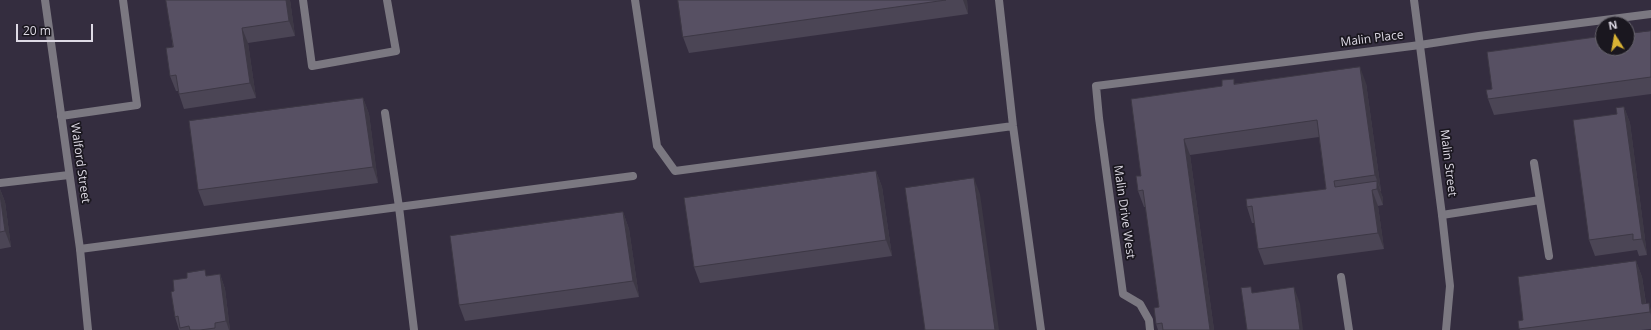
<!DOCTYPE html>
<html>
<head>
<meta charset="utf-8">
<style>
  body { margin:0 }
  #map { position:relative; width:1651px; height:330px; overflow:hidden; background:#342d3f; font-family:"Open Sans",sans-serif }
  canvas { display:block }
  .north { position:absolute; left:1595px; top:16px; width:40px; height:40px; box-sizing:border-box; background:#1a171f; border:1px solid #68656e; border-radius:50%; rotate:349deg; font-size:11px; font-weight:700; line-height:16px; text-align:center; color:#dedae5 }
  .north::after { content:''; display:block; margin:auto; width:14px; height:18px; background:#d9b334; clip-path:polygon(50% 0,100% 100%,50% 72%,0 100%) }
  .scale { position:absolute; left:16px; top:24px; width:77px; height:18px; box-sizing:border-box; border:2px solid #dedae5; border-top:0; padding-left:5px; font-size:12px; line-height:14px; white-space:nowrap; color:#dedae5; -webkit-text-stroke:3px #1a171f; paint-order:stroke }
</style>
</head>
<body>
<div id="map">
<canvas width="1651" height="330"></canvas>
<div class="north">N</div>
<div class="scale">20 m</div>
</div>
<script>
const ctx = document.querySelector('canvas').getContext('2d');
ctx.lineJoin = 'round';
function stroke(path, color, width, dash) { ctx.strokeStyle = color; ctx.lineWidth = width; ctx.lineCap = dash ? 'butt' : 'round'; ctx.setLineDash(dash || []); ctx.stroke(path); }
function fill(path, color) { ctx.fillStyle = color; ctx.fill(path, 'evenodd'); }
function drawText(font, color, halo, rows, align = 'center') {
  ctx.font = font + ' "Open Sans",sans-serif'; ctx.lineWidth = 3.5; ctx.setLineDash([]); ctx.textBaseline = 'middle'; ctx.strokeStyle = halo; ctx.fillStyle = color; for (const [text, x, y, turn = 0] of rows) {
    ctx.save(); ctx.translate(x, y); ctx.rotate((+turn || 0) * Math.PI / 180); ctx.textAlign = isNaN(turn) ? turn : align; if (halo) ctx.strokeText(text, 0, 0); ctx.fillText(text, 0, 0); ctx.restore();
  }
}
const service = new Path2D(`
  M 303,0 L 312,66 L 396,51 L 387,0
  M 635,0 L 657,146 L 675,171 L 1013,126
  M 999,0 L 1013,126 L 1041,330
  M 385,113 L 399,207 L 414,330
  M 61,116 L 137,105 L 123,0
  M 1534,163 L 1549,256
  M 0,183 L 69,175
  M 1442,215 L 1540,200
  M 80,249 L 633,176
  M 1341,277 L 1349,330
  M 1150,330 L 1149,320 L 1140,304 L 1123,294 L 1099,118 L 1096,86 L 1420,45 L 1479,36 L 1651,14`);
const minor = new Path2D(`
  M 45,0 L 80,249 L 88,330
  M 1414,0 L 1442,215 L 1450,286 L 1446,330`);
const wall = new Path2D(`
  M 166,0 L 290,0 L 295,36 L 248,43 L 256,98 L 184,109 L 178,91 L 176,91 L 170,76 L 173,47 Z
  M 678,0 L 967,0 L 968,14 L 689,53 L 683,37 Z
  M 1651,31 L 1651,94 L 1494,115 L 1488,99 L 1603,48 Z
  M 1366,83 L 1381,191 L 1380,191 L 1383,198 L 1383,205 L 1378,206 L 1384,249 L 1264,265 L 1258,249 L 1255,223 L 1252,223 L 1247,207 L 1326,189 L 1319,137 L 1190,155 L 1214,330 L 1158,330 L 1156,324 L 1159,307 L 1146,207 L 1144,207 L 1138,191 L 1141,176 L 1236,84 Z
  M 363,98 L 369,114 L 378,183 L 204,206 L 198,190 Z
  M 1624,107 L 1630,123 L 1647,255 L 1639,256 L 1637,250 L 1595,256 L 1589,240 L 1617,114 Z
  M 876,171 L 882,187 L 892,256 L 700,283 L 694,267 Z
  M 0,189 L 5,202 L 11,247 L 0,249 Z
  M 623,212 L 629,229 L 639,297 L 465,321 L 459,305 Z
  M 1636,261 L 1642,277 L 1646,303 L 1651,310 L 1651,329 L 1641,330 L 1520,330 L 1518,321 L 1523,320 Z
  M 220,274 L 225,289 L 230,330 L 179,330 L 175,317 L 174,291 L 207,276 Z`);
const shadedWall = new Path2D(`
  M 286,0 L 290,0 L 295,36 L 289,21 Z
  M 963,0 L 967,0 L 968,14 Z
  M 242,28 L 248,43 L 256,98 L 250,83 Z
  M 1360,67 L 1366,83 L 1381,191 L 1375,175 Z
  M 363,98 L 369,114 L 378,183 L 373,167 Z
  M 1624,107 L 1630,123 L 1647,255 L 1642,239 Z
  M 1184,139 L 1190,155 L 1214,330 L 1210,330 Z
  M 876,171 L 882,187 L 892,256 L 886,240 Z
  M 974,178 L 980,194 L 999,330 L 995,330 Z
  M 1377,181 L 1383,198 L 1383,205 L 1377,189 Z
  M 0,189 L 5,202 L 11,247 L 5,231 L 0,194 Z
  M 1372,190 L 1378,206 L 1384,249 L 1378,233 Z
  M 623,212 L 629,229 L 639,297 L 633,281 Z
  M 1636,261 L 1642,277 L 1647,312 L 1642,304 Z
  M 220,274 L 225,289 L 230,330 L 229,330 L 226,321 Z
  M 1294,287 L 1300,304 L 1303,330 L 1300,330 Z
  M 1649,303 L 1651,310 L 1651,315 L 1650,312 Z`);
const building = new Path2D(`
  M 166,0 L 286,0 L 289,21 L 242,28 L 250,83 L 179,94 L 176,75 L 170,76 L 166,48 L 173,47 Z
  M 678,0 L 946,0 L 683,37 Z
  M 1651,31 L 1651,77 L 1488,99 L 1486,90 L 1492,89 L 1487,52 L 1603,36 L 1603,48 L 1627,48 L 1627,34 Z
  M 1360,67 L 1375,175 L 1334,181 L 1335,187 L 1377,181 L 1377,189 L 1372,190 L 1378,233 L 1258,249 L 1252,206 L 1247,207 L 1246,199 L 1326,189 L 1317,120 L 1184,139 L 1210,330 L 1163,330 L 1162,323 L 1156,324 L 1154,308 L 1159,307 L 1143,190 L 1138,191 L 1136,176 L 1141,176 L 1131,99 L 1222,86 L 1222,80 L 1234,79 L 1234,84 Z
  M 363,98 L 373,167 L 198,190 L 189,121 Z
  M 1624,107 L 1642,239 L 1633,240 L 1633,234 L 1589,240 L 1573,120 L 1617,114 L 1616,108 Z
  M 876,171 L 886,240 L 694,267 L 684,198 Z
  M 974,178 L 995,330 L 925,330 L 905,188 Z
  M 0,194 L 5,231 L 0,232 Z
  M 623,212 L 633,281 L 459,305 L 450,236 Z
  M 1636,261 L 1642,304 L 1649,303 L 1650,312 L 1519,329 L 1518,321 L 1523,320 L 1518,277 Z
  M 205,270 L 206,276 L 220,274 L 226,321 L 215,323 L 215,328 L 200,330 L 190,330 L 189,326 L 180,328 L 178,316 L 175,317 L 171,292 L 174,291 L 173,280 L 187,278 L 187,273 Z
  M 1251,287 L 1252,293 L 1294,287 L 1300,330 L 1247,330 L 1241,288 Z`);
const streetNames = [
  ["Malin Place",1372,39,-7],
  ["Walford Street",80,163,82],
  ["Malin Street",1448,163,83],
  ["Malin Drive West",1124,212,82]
];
stroke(service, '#7b7881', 8);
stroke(minor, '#7b7881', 8);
fill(wall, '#4b4555');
fill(shadedWall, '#3d3845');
fill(building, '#575063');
stroke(building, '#3d3845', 1);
drawText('12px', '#dedae5', '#1a171f', streetNames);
</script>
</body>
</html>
